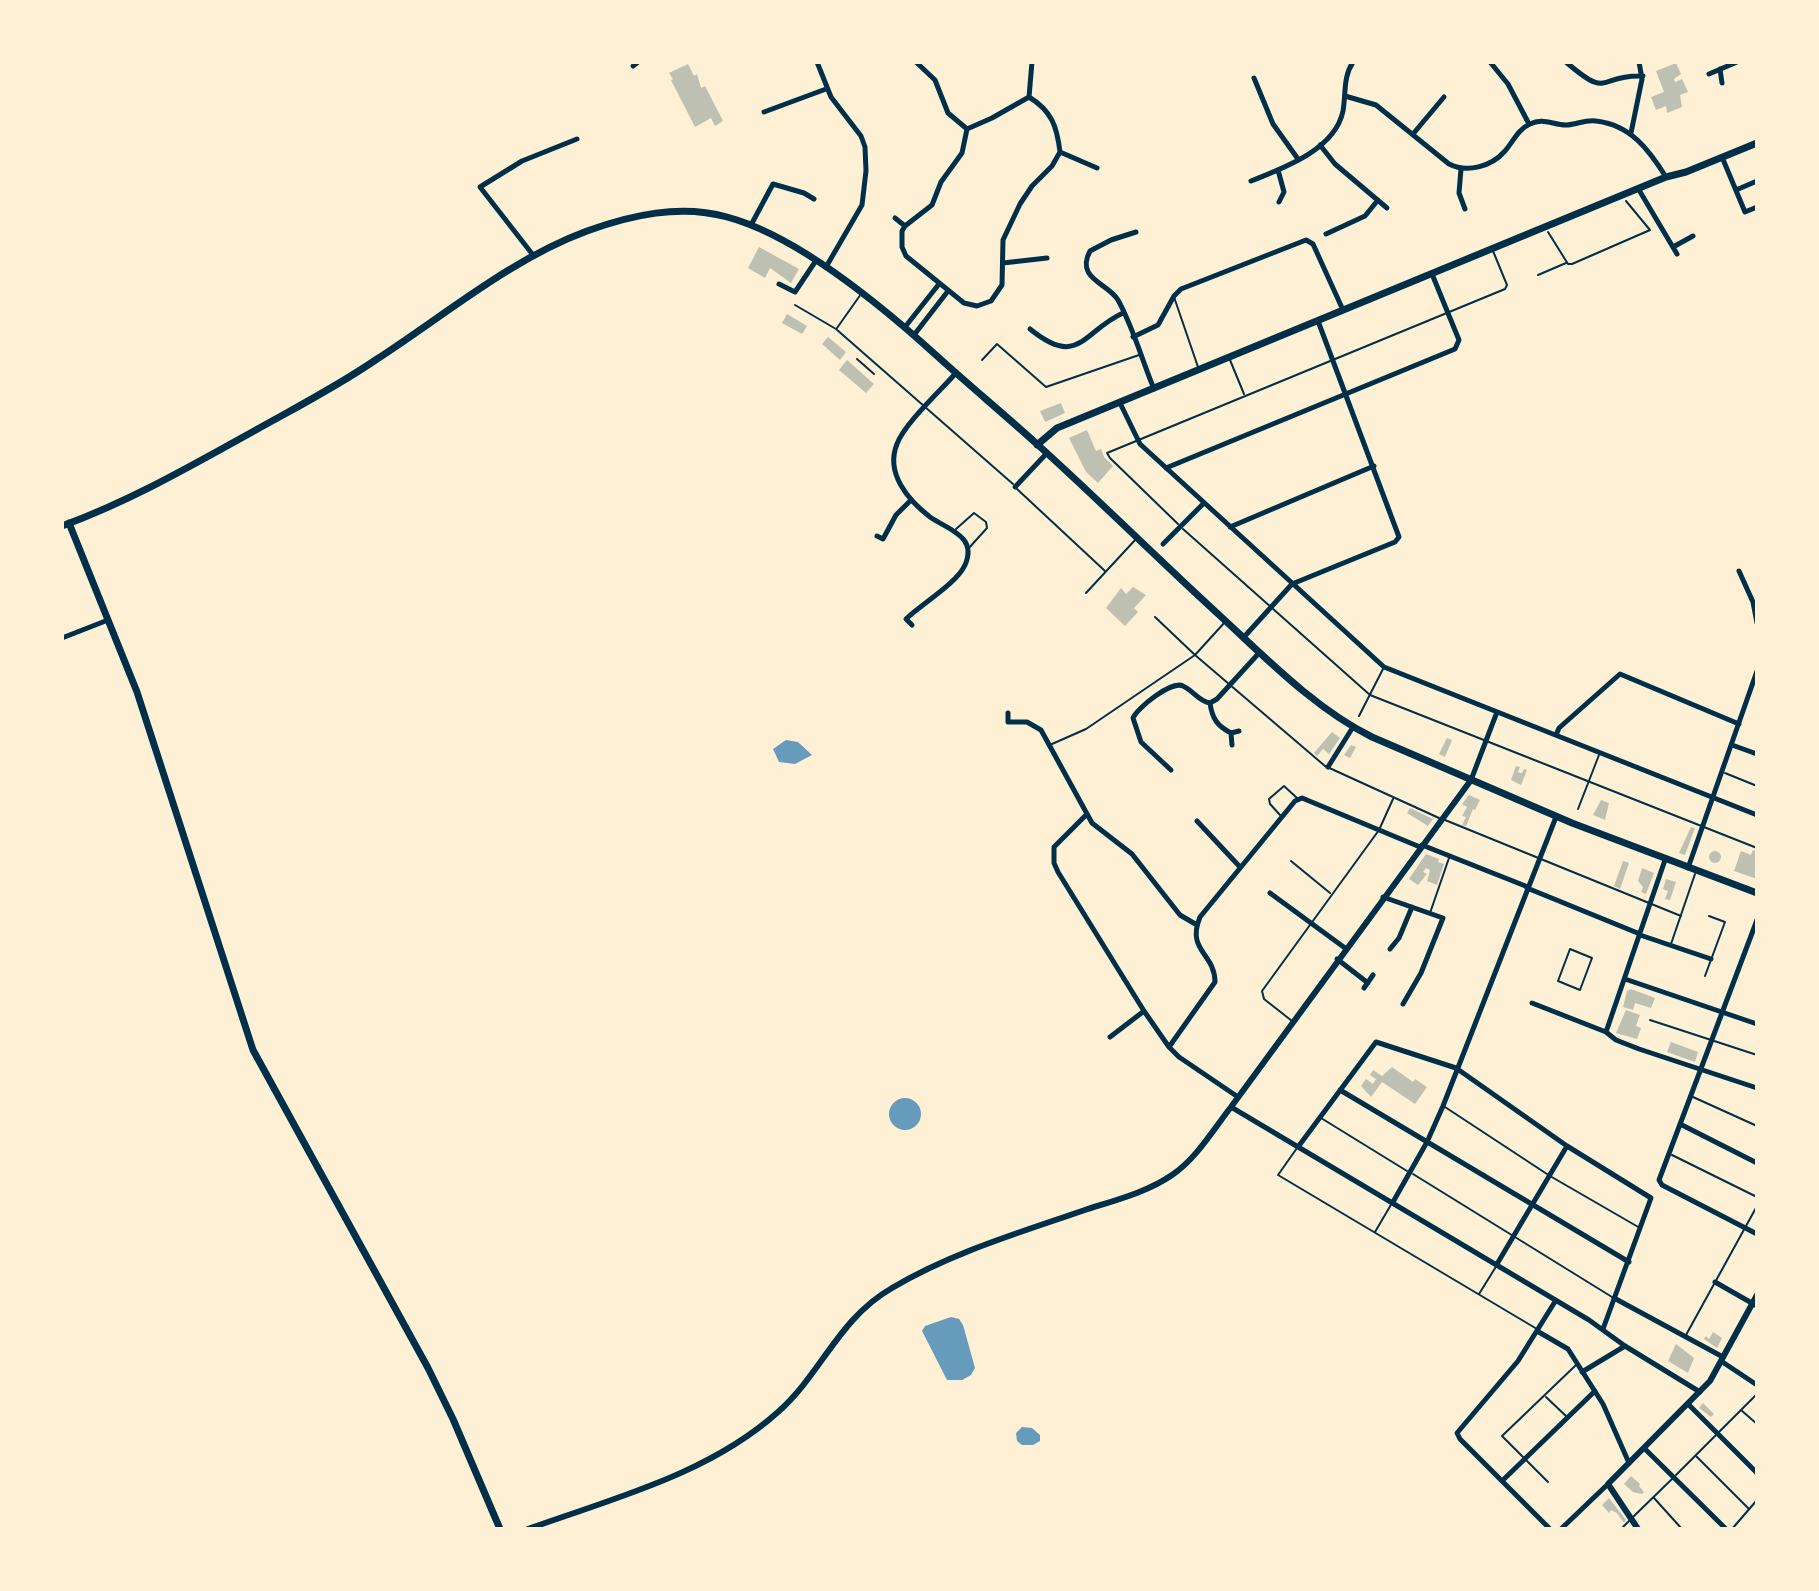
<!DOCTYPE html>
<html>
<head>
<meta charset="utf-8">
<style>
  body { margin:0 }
  #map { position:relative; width:1819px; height:1591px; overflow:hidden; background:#fdf0d5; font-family:Signika,sans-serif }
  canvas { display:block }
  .frame { position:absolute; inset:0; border:64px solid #fdf0d5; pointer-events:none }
</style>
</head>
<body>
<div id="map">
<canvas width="1819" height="1591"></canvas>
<div class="frame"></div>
</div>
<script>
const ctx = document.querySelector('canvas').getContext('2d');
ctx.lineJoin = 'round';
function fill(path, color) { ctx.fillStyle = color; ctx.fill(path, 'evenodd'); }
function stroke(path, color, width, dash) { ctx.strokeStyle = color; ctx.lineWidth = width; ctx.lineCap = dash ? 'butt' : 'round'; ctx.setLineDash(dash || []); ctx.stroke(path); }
const water = new Path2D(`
  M 786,740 L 798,742 L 812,755 L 795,764 L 779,762 L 773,749 Z
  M889 1114a16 16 0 1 1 32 0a16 16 0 1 1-32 0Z
  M 951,1317 L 959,1319 L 963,1325 L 975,1368 L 971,1375 L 962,1380 L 947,1380 L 922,1331 L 925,1326 Z
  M 1022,1427 L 1032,1428 L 1040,1435 L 1040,1441 L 1033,1445 L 1022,1445 L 1017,1441 L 1016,1433 Z`);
const building = new Path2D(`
  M 1676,63 L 1681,74 L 1674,79 L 1675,82 L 1682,79 L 1688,92 L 1680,95 L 1682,107 L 1667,113 L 1666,106 L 1656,110 L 1651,97 L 1664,92 L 1656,71 Z
  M 688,64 L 694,76 L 697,74 L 701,88 L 705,86 L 723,121 L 715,126 L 711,118 L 695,127 L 671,80 L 673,79 L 669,73 Z
  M 759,247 L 799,269 L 791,283 L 770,268 L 765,278 L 748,268 Z
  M 787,314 L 807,326 L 802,334 L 782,323 Z
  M 828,337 L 846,352 L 840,360 L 822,344 Z
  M 847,360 L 874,384 L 866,393 L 839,370 Z
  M 1061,403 L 1065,413 L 1045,422 L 1040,411 Z
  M 1087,430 L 1096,451 L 1101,449 L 1104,457 L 1113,466 L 1098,483 L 1086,472 L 1069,438 Z
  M 1133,587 L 1146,595 L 1134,608 L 1138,612 L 1125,626 L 1106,608 L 1121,588 L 1126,594 Z
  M 1332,732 L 1340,738 L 1329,754 L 1323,749 L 1317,756 L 1314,753 Z
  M 1447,738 L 1452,740 L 1445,757 L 1439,754 Z
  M 1351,745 L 1356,747 L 1350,758 L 1344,755 Z
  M 1516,766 L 1520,767 L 1518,772 L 1520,773 L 1522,773 L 1524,769 L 1527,770 L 1521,785 L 1511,780 Z
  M 1469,795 L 1480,800 L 1475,810 L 1473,809 L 1466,826 L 1462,825 L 1466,817 L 1462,816 L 1467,807 L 1462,804 Z
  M 1601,800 L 1609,803 L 1605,820 L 1593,815 Z
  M 1410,808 L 1433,819 L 1428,826 L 1407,813 Z
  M 1691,827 L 1695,828 L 1685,855 L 1679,853 Z
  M 1753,850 L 1757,851 L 1757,879 L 1734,871 L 1741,851 L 1751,855 Z
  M1709 857a6 6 0 1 1 12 0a6 6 0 1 1-12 0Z
  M 1426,854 L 1439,859 L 1438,862 L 1444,864 L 1437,885 L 1427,881 L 1430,870 L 1426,868 L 1423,872 L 1427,874 L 1418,885 L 1409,879 Z
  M 1623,861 L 1629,863 L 1620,889 L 1614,886 Z
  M 1642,868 L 1654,873 L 1646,894 L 1641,892 L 1643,887 L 1638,881 Z
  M 1666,879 L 1676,882 L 1670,900 L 1665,899 L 1668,891 L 1663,889 Z
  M 1631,989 L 1655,998 L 1651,1008 L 1635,1003 L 1633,1010 L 1623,1007 L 1627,991 Z
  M 1626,1010 L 1640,1015 L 1636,1026 L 1641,1028 L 1637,1039 L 1616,1033 Z
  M 1671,1042 L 1698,1052 L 1695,1062 L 1667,1052 Z
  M 1392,1067 L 1413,1082 L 1415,1079 L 1427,1087 L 1415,1104 L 1382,1082 L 1371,1097 L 1361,1086 L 1366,1079 L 1373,1084 L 1376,1079 L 1370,1075 L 1373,1070 L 1382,1076 Z
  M 1713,1332 L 1722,1338 L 1717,1348 L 1704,1339 L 1706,1336 L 1709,1339 Z
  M 1676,1344 L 1694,1358 L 1688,1373 L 1668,1361 Z
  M 1703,1403 L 1714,1414 L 1711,1417 L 1699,1408 Z
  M 1631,1476 L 1640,1484 L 1639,1486 L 1644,1492 L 1642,1494 L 1633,1492 L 1624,1484 Z
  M 1609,1498 L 1626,1520 L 1624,1523 L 1617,1513 L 1611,1510 L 1609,1513 L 1602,1505 Z`);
const path = new Path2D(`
  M 1548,232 L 1568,264 L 1572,264 L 1650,230 L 1626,201
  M 1538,275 L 1566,263
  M 1570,949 L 1592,958 L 1580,990 L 1558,981 Z`);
const service = new Path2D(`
  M 1174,297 L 1198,367
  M 795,305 L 836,329 L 1013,484
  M 837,328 L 861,294
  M 857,359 L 874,374
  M 982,360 L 997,344 L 1046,387 L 1139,355
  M 1230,360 L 1244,394
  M 1017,489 L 1105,571
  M 1178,524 L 1110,458 L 1107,453 L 1505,289 L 1507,285 L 1493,251
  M 956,529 L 974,513 L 986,522 L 987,528 L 968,549
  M 1183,529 L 1370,695 L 1757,848
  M 1086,593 L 1136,539
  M 1155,617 L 1195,655 L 1325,766 L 1439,818
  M 1359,716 L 1384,667
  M 1052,744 L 1086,729 L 1195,655 L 1225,622
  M 1725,773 L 1757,786
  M 1578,809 L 1599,755
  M 1281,816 L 1270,804 L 1269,799 L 1284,786 L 1297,798
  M 1445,820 L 1681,916
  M 1291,861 L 1330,893
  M 1430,913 L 1449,858
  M 1671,944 L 1695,874
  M 1705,976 L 1725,922 L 1709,916
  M 1650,1020 L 1757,1055
  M 1292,1021 L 1264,999 L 1262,991 L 1379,830 L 1393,799
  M 1693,1097 L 1757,1126
  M 1445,1107 L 1550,1176 L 1640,1228
  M 1321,1118 L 1407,1171
  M 1297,1148 L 1278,1175 L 1537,1329
  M 1672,1155 L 1757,1197
  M 1413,1174 L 1612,1297
  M 1375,1232 L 1392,1203
  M 1479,1294 L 1497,1265
  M 1686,1335 L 1757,1206
  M 1546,1397 L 1567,1417
  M 1741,1410 L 1757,1424
  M 1696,1456 L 1749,1509
  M 1676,1475 L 1757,1394
  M 1548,1482 L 1502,1436 L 1576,1365
  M 1654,1498 L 1682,1529
  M 1633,1517 L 1672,1479
  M 1621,1529 L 1629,1521
  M 1732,1529 L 1757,1500`);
const minor = new Path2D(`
  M 817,62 L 831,97 L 861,136 L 865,147 L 866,171 L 862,205 L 826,267
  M 916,62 L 935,80 L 948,113 L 967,129
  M 1490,62 L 1508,84 L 1529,124
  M 1566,62 C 1611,101 1597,74 1643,76
  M 633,66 L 638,62
  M 1720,69 L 1722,83
  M 1709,74 L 1737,62
  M 1254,78 L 1273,124 L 1298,159
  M 1345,96 L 1376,105 L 1449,164 C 1467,173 1491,167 1505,151 C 1513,142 1518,129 1530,124 C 1543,117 1553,125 1566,125 C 1576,125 1586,119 1596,121 C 1631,125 1649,150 1666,177
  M 1029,97 L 1032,62
  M 764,112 L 826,89
  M 1631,133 L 1642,79 L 1639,62
  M 1413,134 L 1444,97
  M 1320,145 L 1335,164 L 1387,208
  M 1060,152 L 1052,166 L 1032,186 L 1020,204 L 1003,240 L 1002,285 L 991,301 L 977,306 L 964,303 L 906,256 L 902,247 L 902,231 L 905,226 L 932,205 L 941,182 L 962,153 L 967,129 L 992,118 L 1029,97 C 1052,111 1057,127 1060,152 L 1097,168
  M 1722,157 L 1745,212 L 1757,207
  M 1461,169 L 1459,193 L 1465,209
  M 1278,170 L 1284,192 L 1279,202
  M 1251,181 C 1283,168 1335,150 1343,111 C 1346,94 1343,77 1353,62
  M 1639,190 L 1677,254
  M 1736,190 L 1757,181
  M 895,218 L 905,226
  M 751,225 L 773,184 L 804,193 L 814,199
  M 1136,232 L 1111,240 L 1090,251 C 1075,279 1108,283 1118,300 C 1133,327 1142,360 1154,389
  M 1326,234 L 1365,216 L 1378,200
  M 1673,247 L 1693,236
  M 533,255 L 480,187 L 522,161 L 577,139
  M 1003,263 L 1047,258
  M 779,284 L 795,292 L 815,262
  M 905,327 L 939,284
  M 1030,329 C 1079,369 1083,331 1123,313
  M 914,335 L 948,291
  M 1133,337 L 1158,325 L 1174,296 L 1181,289 L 1306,240 L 1313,244 L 1343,310
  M 1120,403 L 1140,444 L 1384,667 L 1757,815
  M 1166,468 L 1455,349 L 1459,340 L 1432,274
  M 1015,487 L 1047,453
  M 1230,527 L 1374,466
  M 877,536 L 883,539 L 896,515 L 911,500
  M 1163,544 L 1204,503
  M 1739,571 L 1753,602 L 1757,623
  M 912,625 L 906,619 C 923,603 957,583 965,565 C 978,536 947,529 930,517 C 908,500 885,473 897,444 C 904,424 941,390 956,373
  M 1244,637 L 1292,584 L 1395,542 L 1399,537 L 1318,321
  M 62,638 L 108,620
  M 1210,703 L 1217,699 L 1259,653
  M 1008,713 L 1008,722 L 1027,722 L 1041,730 L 1092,823 L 1132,854 L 1180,915 L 1197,925
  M 1231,733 L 1232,745
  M 1556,735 L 1559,728 L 1620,674 L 1739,724
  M 1732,745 L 1757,754
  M 1328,767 L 1353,727
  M 1171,770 L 1141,742 L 1133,718 C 1137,708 1172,680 1183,686 C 1194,691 1198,701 1210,703 C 1212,718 1217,726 1231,733 L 1239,731
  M 1471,780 L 1497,712
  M 1087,814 L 1054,847 L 1054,863 L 1058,872 L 1144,1011 L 1169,1047 L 1179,1057 L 1238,1097
  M 1197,821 L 1240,867
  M 1422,845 L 1528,887
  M 1688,868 L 1757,671
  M 1527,888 L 1640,934
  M 1270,893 L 1345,948
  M 1383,897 L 1443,918 L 1421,973 L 1403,1004
  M 1757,920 L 1659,1180 L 1662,1185 L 1757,1234
  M 1640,935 L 1711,959
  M 1390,949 L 1399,938 L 1412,907
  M 1337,959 L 1368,983
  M 1625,979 L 1757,1024
  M 1364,988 L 1373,975
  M 1532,1003 L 1606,1032 L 1616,1040 L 1639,1049 L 1757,1088
  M 1606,1032 L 1665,860
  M 1110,1037 L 1144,1011
  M 1169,1047 L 1215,982 C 1215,953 1186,951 1200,917 L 1295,801 L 1302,798 L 1420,847
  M 1340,1090 L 1629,1262
  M 1231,1107 L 1589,1320 L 1625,1346 L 1700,1392
  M 1680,1124 L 1757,1163
  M 1298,1147 L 1376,1042 L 1456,1068 L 1567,1146 L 1651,1198 L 1603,1329
  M 1393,1202 L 1427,1142 L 1443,1106 L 1556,817
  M 1497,1264 L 1567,1146
  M 1715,1282 L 1757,1306
  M 1614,1298 L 1723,1357
  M 1537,1331 L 1568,1349 L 1603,1404 L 1629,1463
  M 1721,1361 L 1757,1385
  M 1582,1372 L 1625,1346
  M 1688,1404 L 1757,1473
  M 1644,1448 L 1726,1529
  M 1502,1481 L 1595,1391
  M 1550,1529 L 1460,1439 L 1457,1433 L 1518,1361 L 1556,1300
  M 1561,1529 L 1608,1484`);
const tertiary = new Path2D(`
  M 528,1529 C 614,1498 709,1474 778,1412 C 822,1373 838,1319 892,1288 C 951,1253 1018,1233 1082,1211 C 1112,1201 1146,1193 1172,1175 C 1196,1159 1213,1130 1231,1107 L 1471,780
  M 1638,1529 L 1608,1484 L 1710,1381 L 1757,1295`);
const secondary = new Path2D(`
  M 69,523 L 137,692 L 253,1050 L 428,1368 L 453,1419 L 500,1529`);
const primary = new Path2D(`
  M 1037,445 L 1057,428 L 1666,177 L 1686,172 L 1757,143
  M 62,526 C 130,501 191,466 254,431 C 295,408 338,386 377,359 C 445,315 511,259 587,231 C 631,215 680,204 727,217 C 798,236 882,306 937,356 C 970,386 1005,415 1038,445 C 1099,500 1157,558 1217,613 C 1265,657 1314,708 1372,737 L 1572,823 L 1757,893`);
fill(water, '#669bbc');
fill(building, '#bec0b2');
stroke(path, '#003049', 2);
stroke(service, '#003049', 2);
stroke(minor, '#003049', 5);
stroke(tertiary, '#003049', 6);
stroke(secondary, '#003049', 7);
stroke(primary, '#003049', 7);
</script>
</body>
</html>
